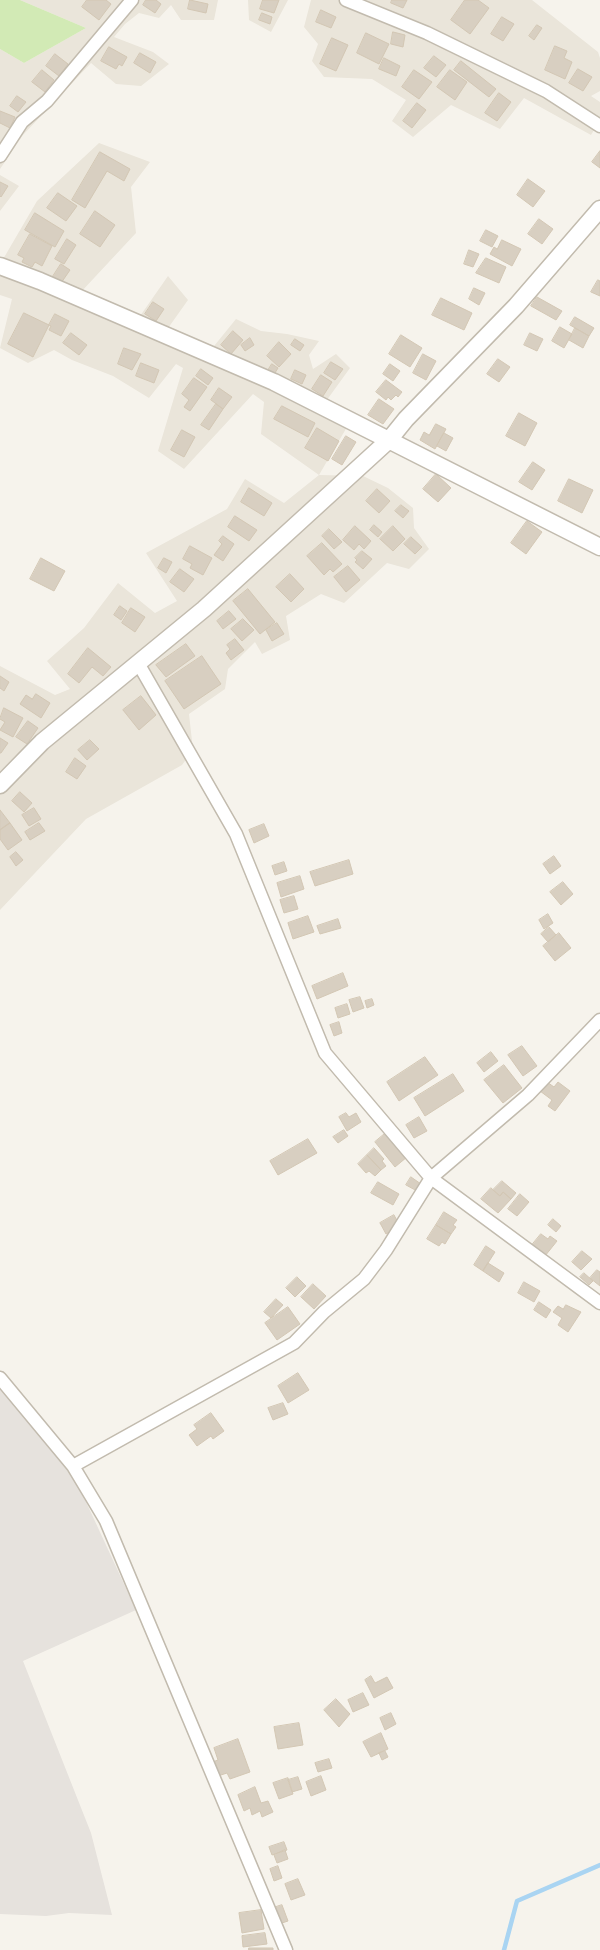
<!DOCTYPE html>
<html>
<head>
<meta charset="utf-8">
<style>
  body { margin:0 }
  canvas { display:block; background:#f6f3ec }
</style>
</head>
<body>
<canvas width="600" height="1950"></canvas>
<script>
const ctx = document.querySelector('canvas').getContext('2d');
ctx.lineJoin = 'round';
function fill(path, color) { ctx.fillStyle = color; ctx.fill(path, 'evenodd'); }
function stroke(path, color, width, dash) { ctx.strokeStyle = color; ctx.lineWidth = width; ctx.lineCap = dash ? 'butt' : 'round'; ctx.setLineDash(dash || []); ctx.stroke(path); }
const residential = new Path2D(`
  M 20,0 L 218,0 L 214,20 L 181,20 L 171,5 L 159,18 L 139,13 L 125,24 L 114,37 L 153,52 L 169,64 L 141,86 L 116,84 L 91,63 L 23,135 L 0,169 L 0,49 L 24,63 L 86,28 Z
  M 248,0 L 288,0 L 271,32 L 249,20 Z
  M 311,0 L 532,0 L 598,52 L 600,58 L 600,91 L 591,96 L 600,102 L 600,120 L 591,135 L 524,98 L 500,129 L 451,105 L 413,137 L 392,121 L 406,100 L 372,79 L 324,77 L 312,61 L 318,44 L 304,27 Z
  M 99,143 L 150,162 L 131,187 L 136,233 L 81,292 L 138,319 L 168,276 L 188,300 L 166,331 L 210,351 L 236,319 L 261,331 L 287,334 L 319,341 L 309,355 L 313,369 L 336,354 L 350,368 L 324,404 L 354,415 L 319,475 L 363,476 L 388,488 L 413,508 L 414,528 L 429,549 L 409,569 L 387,563 L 344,603 L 321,594 L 286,616 L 290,640 L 262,654 L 255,642 L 228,669 L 225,689 L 189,714 L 193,750 L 182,765 L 86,819 L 0,910 L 0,666 L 55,695 L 70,689 L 47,661 L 84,628 L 118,583 L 155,613 L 177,601 L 146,553 L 227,509 L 245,479 L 284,503 L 319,475 L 261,434 L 264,402 L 253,394 L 184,469 L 158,451 L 183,368 L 176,364 L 149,398 L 113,376 L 72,360 L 54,350 L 28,363 L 0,348 L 12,299 L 0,295 L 0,261 L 2,261 L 37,201 Z
  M 0,175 L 19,186 L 0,211 Z`);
const industrial = new Path2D(`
  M 0,1386 L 75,1478 L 136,1610 L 23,1661 L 91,1833 L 112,1915 L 69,1913 L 46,1916 L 0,1914 Z`);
const green = new Path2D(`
  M 0,0 L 20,0 L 86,28 L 24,63 L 0,49 Z`);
const stream = new Path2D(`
  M 504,1950 L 517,1901 L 600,1865`);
const building = new Path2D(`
  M 87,0 L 106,0 L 111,4 L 99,20 L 82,7 Z
  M 146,0 L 156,0 L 161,4 L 155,13 L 143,5 Z
  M 190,0 L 208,4 L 206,13 L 188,9 Z
  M 263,0 L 279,0 L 274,13 L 260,9 Z
  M 392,0 L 407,0 L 403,8 L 391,3 Z
  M 465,0 L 478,0 L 489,8 L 470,34 L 451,20 Z
  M 321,10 L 336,17 L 331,28 L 316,22 Z
  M 262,13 L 272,17 L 270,24 L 259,20 Z
  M 502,17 L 514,24 L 503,41 L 491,34 Z
  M 537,25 L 542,28 L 534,40 L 529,36 Z
  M 393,32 L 405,35 L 403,47 L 391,44 Z
  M 366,33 L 389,44 L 379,64 L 357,53 Z
  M 332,38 L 348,45 L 336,71 L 320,64 Z
  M 555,46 L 567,51 L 564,58 L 572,62 L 565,79 L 545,70 Z
  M 109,47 L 127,57 L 122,66 L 119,64 L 116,69 L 101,61 Z
  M 140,53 L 156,62 L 150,73 L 134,63 Z
  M 55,54 L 68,64 L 59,76 L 46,66 Z
  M 434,56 L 446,65 L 436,77 L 424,68 Z
  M 384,58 L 400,66 L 396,76 L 379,69 Z
  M 461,61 L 496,89 L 489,97 L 454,70 Z
  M 578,69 L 592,77 L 583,91 L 569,83 Z
  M 42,70 L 54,80 L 45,92 L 32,82 Z
  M 414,70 L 432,82 L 419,99 L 402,87 Z
  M 450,70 L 467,82 L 455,100 L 437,87 Z
  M 499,93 L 511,102 L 497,121 L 485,113 Z
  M 17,96 L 26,102 L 18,112 L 10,106 Z
  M 417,103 L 426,110 L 412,128 L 403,121 Z
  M 0,111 L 15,117 L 10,128 L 0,123 Z
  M 600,151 L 600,168 L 592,162 Z
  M 100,152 L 130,169 L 124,181 L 107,171 L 85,208 L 72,200 Z
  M 528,179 L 545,191 L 533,207 L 517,195 Z
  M 0,182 L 8,186 L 1,197 L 0,196 Z
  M 58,193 L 77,206 L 66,221 L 47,208 Z
  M 95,211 L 115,225 L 100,247 L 80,234 Z
  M 35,213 L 64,231 L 55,247 L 25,230 Z
  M 539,219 L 553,229 L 542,244 L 528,234 Z
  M 486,230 L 498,236 L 492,247 L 480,241 Z
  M 30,234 L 52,246 L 42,266 L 35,262 L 32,267 L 22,262 L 24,258 L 18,255 Z
  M 67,239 L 76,245 L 64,264 L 55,259 Z
  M 502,240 L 521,249 L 512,266 L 490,254 L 494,247 L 497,249 Z
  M 469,250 L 479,254 L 473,267 L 464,264 Z
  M 486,258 L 506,267 L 499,283 L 476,273 Z
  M 61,264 L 70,270 L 59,286 L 50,281 Z
  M 598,280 L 600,281 L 600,296 L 591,292 Z
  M 474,288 L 485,293 L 479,305 L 469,299 Z
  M 537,297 L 562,311 L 556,320 L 531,306 Z
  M 441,298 L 472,313 L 464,330 L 432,315 Z
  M 153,302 L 164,309 L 156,321 L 145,314 Z
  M 24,313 L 49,325 L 33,357 L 8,344 Z
  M 55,314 L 69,321 L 61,336 L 49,330 L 51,326 L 49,325 Z
  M 575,317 L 594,328 L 589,336 L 570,325 Z
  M 560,327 L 572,334 L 564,348 L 552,341 Z
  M 575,328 L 589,336 L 583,348 L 569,340 Z
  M 233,331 L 243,340 L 231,354 L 221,345 Z
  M 71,333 L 87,345 L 79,355 L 63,343 Z
  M 530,333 L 543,339 L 537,351 L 524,345 Z
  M 401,335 L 422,348 L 410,367 L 389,354 Z
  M 250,338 L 254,345 L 245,351 L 241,345 Z
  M 295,339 L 304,345 L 300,351 L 291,345 Z
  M 279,342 L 291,354 L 279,367 L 267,356 Z
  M 124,348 L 141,354 L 132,370 L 118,364 Z
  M 423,354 L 436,361 L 426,380 L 413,373 Z
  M 498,359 L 510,367 L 499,382 L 487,374 Z
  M 331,362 L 343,369 L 335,380 L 324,373 Z
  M 141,363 L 159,370 L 154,383 L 136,376 Z
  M 272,364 L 278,368 L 273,376 L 267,372 Z
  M 390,364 L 400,371 L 393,381 L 383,374 Z
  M 201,369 L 213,378 L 208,385 L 196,376 Z
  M 295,370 L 306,375 L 302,384 L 291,379 Z
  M 321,375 L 332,382 L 323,396 L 312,389 Z
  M 194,378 L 207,387 L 190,411 L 184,407 L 189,400 L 182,394 Z
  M 386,380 L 402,392 L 398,397 L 396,395 L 391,400 L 388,397 L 386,400 L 376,392 Z
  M 219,388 L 232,397 L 223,409 L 211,400 Z
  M 379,399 L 394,409 L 383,424 L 368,415 Z
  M 216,404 L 223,409 L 209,430 L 201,425 Z
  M 282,406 L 315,423 L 308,437 L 274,419 Z
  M 519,413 L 537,423 L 525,446 L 506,436 Z
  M 436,424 L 446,429 L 435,449 L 420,440 L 424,432 L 429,435 Z
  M 317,428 L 339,441 L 328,461 L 305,448 Z
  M 182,430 L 195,437 L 184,457 L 171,450 Z
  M 444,433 L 453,438 L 446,451 L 437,446 Z
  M 346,436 L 356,442 L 342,465 L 332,459 Z
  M 533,462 L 545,470 L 532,490 L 519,482 Z
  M 436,474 L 451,488 L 438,502 L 423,489 Z
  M 569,479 L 593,490 L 582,513 L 558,501 Z
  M 249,488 L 272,503 L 264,516 L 241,502 Z
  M 377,489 L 390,501 L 379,513 L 366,501 Z
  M 401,505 L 409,511 L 403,518 L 395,511 Z
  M 235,516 L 257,530 L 249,541 L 228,527 Z
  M 527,521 L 542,532 L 526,554 L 511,543 Z
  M 374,525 L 382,532 L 378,537 L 370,530 Z
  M 355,526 L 371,541 L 364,549 L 359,544 L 354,550 L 343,540 Z
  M 393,526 L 405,539 L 393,551 L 380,539 Z
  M 329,529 L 342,542 L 334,549 L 322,536 Z
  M 223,536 L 234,544 L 223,561 L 214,555 L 222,544 L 219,541 Z
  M 411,537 L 422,547 L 415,554 L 404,544 Z
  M 322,543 L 342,564 L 333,572 L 330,569 L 324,575 L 307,556 Z
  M 190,546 L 212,558 L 203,575 L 190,568 L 192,564 L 183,559 Z
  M 362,551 L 372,559 L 363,569 L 355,562 L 357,560 L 355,558 Z
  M 41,558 L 65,571 L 54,591 L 30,579 Z
  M 164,558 L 172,562 L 166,573 L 158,568 Z
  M 348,566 L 360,580 L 346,592 L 334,577 Z
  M 180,569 L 194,579 L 184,592 L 170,582 Z
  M 290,574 L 304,589 L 291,602 L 276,587 Z
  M 248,589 L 275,622 L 260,634 L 233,601 Z
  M 120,606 L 127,611 L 121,620 L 114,615 Z
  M 131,608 L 145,617 L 135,632 L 122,623 Z
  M 229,611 L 236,619 L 223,629 L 217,621 Z
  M 243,619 L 254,630 L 242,641 L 231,629 Z
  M 277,623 L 284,634 L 272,641 L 266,630 Z
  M 235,639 L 244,650 L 231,660 L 226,653 L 230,649 L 227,645 Z
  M 186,644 L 195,656 L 166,677 L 156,665 Z
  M 88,648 L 111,667 L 103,676 L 92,667 L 79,683 L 68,674 Z
  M 202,656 L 221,684 L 184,709 L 165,681 Z
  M 0,676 L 9,682 L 4,691 L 0,688 Z
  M 36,694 L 50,703 L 41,718 L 20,704 L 26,695 L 32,699 Z
  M 141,696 L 156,715 L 139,730 L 123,710 Z
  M 4,708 L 23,718 L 13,737 L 0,730 L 5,722 L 0,719 Z
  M 28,721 L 38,728 L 27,744 L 16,737 Z
  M 0,738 L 8,743 L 1,753 L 0,753 Z
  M 90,740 L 99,749 L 87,760 L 78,750 Z
  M 75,758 L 86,766 L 77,779 L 66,772 Z
  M 20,792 L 32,803 L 24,812 L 12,801 Z
  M 34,808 L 41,819 L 29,826 L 22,815 Z
  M 0,810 L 10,823 L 0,830 Z
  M 10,823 L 22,840 L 8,850 L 0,839 L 0,830 Z
  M 39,823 L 45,831 L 30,840 L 25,832 Z
  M 264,824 L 269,836 L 254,843 L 249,830 Z
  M 16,852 L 23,860 L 16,866 L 10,857 Z
  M 554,856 L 561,866 L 550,874 L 543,864 Z
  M 349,860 L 353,874 L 315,886 L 310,872 Z
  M 284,862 L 287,871 L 275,875 L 272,866 Z
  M 300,876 L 304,889 L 281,897 L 277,883 Z
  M 563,882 L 573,894 L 561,905 L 550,892 Z
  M 294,896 L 298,909 L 284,913 L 280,900 Z
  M 548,914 L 553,923 L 544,929 L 539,920 Z
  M 308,916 L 314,932 L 293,939 L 288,923 Z
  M 338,919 L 341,928 L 320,934 L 317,926 Z
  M 549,927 L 556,935 L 548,942 L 541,934 Z
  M 559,933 L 571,948 L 555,961 L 543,946 Z
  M 343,973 L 348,986 L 317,999 L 312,986 Z
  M 360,997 L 364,1008 L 353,1012 L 349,1000 Z
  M 372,999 L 374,1005 L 367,1008 L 365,1001 Z
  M 347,1004 L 350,1014 L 338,1018 L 335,1008 Z
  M 339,1022 L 342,1033 L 334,1036 L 330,1025 Z
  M 522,1046 L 537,1066 L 523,1076 L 508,1055 Z
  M 491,1052 L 498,1061 L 484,1072 L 477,1063 Z
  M 425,1057 L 438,1075 L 399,1101 L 387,1082 Z
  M 504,1065 L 522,1088 L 503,1103 L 484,1080 Z
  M 453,1074 L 464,1091 L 425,1116 L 414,1098 Z
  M 547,1082 L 554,1087 L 558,1082 L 570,1091 L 555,1111 L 548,1106 L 552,1100 L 540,1091 Z
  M 346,1113 L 349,1117 L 356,1113 L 361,1122 L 347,1131 L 339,1117 Z
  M 419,1117 L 427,1131 L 414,1138 L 406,1125 Z
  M 344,1130 L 348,1136 L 338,1143 L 333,1137 Z
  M 387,1132 L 407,1157 L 395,1167 L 375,1142 Z
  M 308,1139 L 317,1153 L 278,1175 L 270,1161 Z
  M 374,1148 L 384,1159 L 382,1161 L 386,1166 L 381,1170 L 367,1155 Z
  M 367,1155 L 381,1170 L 375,1176 L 369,1171 L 366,1173 L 358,1164 Z
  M 411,1177 L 421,1184 L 417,1191 L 406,1185 Z
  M 502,1181 L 516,1193 L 511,1199 L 503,1192 L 500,1196 L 493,1190 Z
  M 378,1182 L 399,1194 L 393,1205 L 371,1193 Z
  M 491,1188 L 500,1196 L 503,1192 L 511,1199 L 498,1213 L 481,1199 Z
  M 520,1194 L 529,1202 L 517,1216 L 508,1209 Z
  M 444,1212 L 457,1220 L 453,1225 L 456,1227 L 451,1234 L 436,1225 Z
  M 394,1215 L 400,1226 L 386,1234 L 380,1223 Z
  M 553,1219 L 561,1226 L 556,1232 L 548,1225 Z
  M 436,1225 L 451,1234 L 445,1244 L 442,1242 L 439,1246 L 427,1239 Z
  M 541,1234 L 548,1239 L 550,1236 L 557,1241 L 545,1256 L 532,1245 Z
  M 486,1246 L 495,1252 L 483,1271 L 474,1265 Z
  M 582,1251 L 592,1259 L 581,1270 L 572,1262 Z
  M 488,1263 L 504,1273 L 499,1282 L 483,1271 Z
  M 597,1270 L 600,1272 L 600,1286 L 590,1278 Z
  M 584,1273 L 593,1281 L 589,1285 L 580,1277 Z
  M 297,1277 L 306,1286 L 295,1297 L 286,1288 Z
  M 524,1282 L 540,1291 L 534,1302 L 518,1293 Z
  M 313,1284 L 326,1296 L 314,1309 L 301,1297 Z
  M 276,1299 L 283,1305 L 271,1318 L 264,1312 Z
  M 539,1302 L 551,1310 L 546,1318 L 534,1310 Z
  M 566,1305 L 581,1312 L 568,1332 L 558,1325 L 562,1318 L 553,1312 L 558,1306 L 563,1309 Z
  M 288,1307 L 300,1324 L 277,1340 L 265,1323 Z
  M 298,1373 L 309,1390 L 288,1403 L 278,1386 Z
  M 283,1403 L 288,1414 L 273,1420 L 268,1408 Z
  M 211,1413 L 224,1431 L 213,1439 L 211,1436 L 197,1446 L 189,1435 L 197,1429 L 194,1425 Z
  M 371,1676 L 375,1683 L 387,1677 L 393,1688 L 374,1698 L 365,1680 Z
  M 363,1693 L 369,1705 L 353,1712 L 348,1700 Z
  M 336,1699 L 350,1714 L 339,1727 L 324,1710 Z
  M 391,1713 L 396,1724 L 385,1730 L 380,1718 Z
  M 299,1723 L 303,1745 L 278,1749 L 274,1727 Z
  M 381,1733 L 388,1749 L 371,1757 L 363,1742 Z
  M 238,1739 L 250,1772 L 230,1779 L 227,1773 L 215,1777 L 210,1763 L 218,1760 L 214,1748 Z
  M 385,1751 L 388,1757 L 382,1760 L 379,1753 Z
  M 329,1759 L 332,1768 L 318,1772 L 315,1763 Z
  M 321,1776 L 326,1790 L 311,1796 L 306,1782 Z
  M 298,1777 L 302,1789 L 292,1792 L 288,1780 Z
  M 288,1778 L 293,1794 L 279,1799 L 273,1783 Z
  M 255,1787 L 261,1803 L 268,1801 L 273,1812 L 262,1817 L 260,1811 L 252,1815 L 250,1808 L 244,1811 L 238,1795 Z
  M 284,1842 L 287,1850 L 272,1855 L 269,1847 Z
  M 285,1850 L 288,1859 L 277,1863 L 274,1855 Z
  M 278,1866 L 282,1878 L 274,1881 L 270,1869 Z
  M 298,1879 L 305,1895 L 291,1900 L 285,1884 Z
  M 282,1905 L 288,1921 L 279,1924 L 273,1908 Z
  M 261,1910 L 264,1929 L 242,1933 L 239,1913 Z
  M 265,1933 L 267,1944 L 243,1947 L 242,1936 Z
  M 249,1948 L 273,1948 L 273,1950 L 249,1950 Z`);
const minor = new Path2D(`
  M 346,0 L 427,33 L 546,91 L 600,126
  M 0,156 L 22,122 L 47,101 L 132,0
  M 138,663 L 236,834 L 325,1053 L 431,1178 L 600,1303
  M 0,1378 L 73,1466 L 294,1343 L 324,1312 L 364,1279 L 386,1250 L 431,1178 L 528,1095 L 600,1020
  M 73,1466 L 106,1521 L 286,1950`);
const tertiary = new Path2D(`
  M 0,266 L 40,281 L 274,382 L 600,547
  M 0,785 L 42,742 L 204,609 L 389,440 L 406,419 L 516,306 L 600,209`);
fill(residential, '#eae5da');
fill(industrial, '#e6e2dd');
fill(green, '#d2eab5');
stroke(stream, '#a9d4f2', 4.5);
fill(building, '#d8cfc1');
stroke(building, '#d3c7b4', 1);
stroke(minor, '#c2bbae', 15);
stroke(tertiary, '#c2bbae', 19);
stroke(minor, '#fff', 12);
stroke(tertiary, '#fff', 16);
</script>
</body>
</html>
